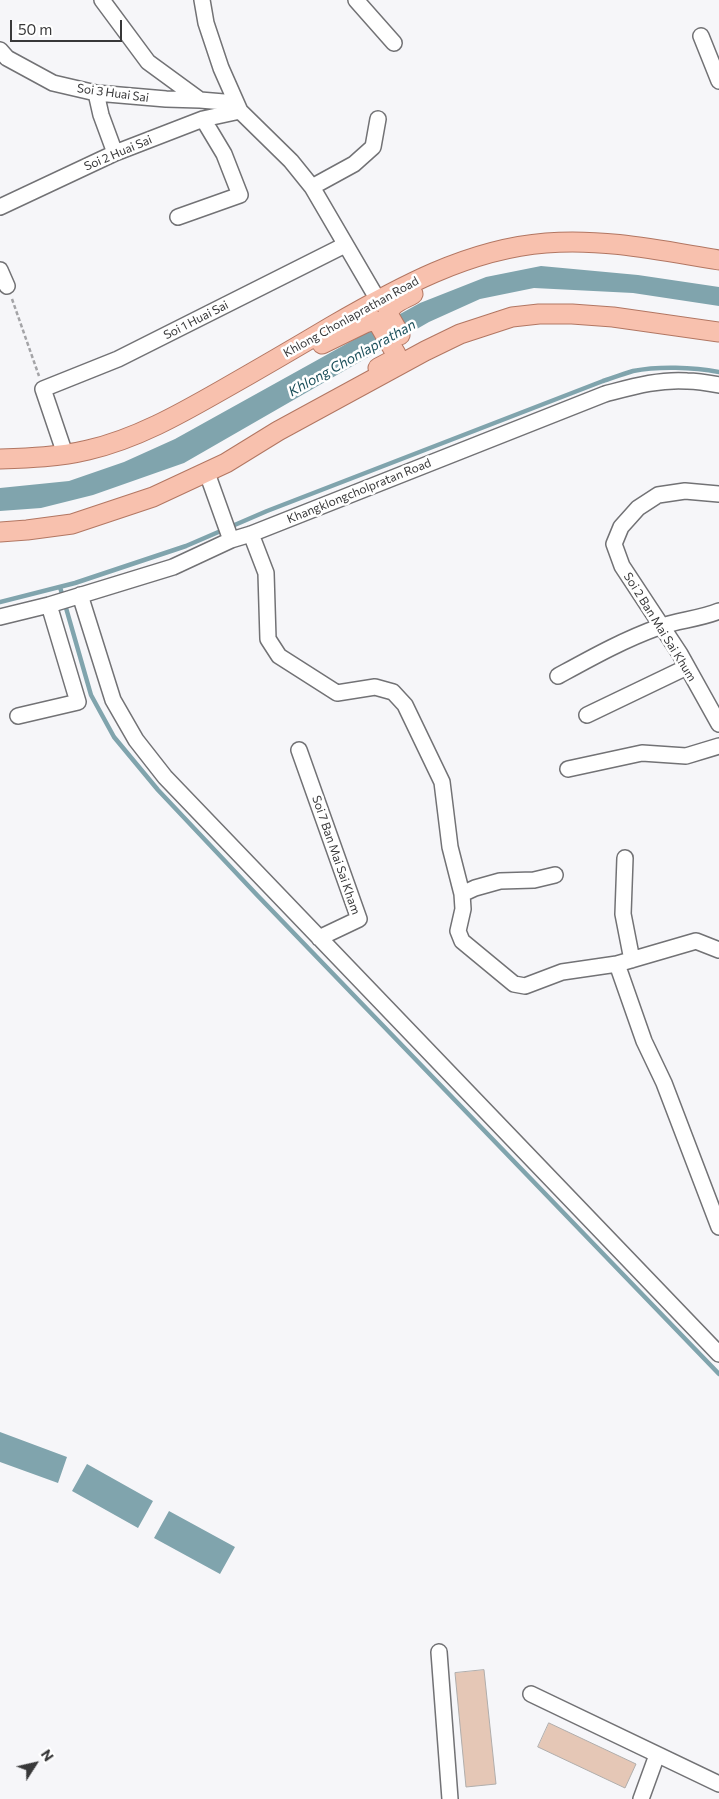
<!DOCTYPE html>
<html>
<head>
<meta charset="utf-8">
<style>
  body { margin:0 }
  #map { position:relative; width:719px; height:1799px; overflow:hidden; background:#f6f6f9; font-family:Commissioner,sans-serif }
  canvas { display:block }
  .north { position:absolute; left:10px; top:1739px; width:50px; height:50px; -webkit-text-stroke:4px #fff; paint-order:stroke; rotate:55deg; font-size:14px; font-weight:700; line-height:20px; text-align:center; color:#383839 }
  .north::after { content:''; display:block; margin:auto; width:18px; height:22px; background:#383839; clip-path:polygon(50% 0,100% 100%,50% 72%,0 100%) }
  .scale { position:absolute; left:10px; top:20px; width:112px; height:22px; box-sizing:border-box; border:2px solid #383839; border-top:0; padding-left:6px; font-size:15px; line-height:18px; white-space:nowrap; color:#383839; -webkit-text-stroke:4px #fff; paint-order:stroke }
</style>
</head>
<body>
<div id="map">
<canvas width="719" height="1799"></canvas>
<div class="north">N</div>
<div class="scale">50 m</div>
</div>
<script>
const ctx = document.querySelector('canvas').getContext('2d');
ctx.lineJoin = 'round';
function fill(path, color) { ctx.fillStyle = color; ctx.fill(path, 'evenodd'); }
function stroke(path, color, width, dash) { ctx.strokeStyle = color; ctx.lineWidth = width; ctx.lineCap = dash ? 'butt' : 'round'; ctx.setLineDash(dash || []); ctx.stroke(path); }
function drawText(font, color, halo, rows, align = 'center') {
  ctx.font = font + ' Commissioner,sans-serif'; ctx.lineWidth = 5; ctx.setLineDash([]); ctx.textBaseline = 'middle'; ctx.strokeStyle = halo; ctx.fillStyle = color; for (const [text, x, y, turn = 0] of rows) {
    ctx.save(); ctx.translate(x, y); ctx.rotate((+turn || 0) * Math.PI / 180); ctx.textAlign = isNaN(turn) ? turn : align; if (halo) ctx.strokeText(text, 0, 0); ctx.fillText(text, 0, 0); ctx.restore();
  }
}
const water = new Path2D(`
  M 541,266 L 638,275 L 719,287 L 719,306 L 633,293 L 534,288 L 480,299 L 429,322 L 184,463 L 93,495 L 41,508 L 0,511 L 0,488 L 69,481 L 124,462 L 175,439 L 420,303 L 486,277 Z
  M 0,1432 L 67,1457 L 58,1483 L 0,1462 Z
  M 87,1464 L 153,1501 L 138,1528 L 72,1491 Z
  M 169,1511 L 235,1547 L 220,1574 L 154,1538 Z`);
const stream = new Path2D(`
  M 60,587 L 91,695 L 114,737 L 158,790 L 257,895 L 719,1374
  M 0,602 L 75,583 L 186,546 L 267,511 L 603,381 C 612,378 623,374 633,371 C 658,366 693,367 719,372`);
const building = new Path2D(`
  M 484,1670 L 496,1784 L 466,1787 L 455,1673 Z
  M 549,1723 L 636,1764 L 625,1788 L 538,1747 Z`);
const path = new Path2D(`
  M 12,299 L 39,376`);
const minor = new Path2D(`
  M 102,0 L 148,62 L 200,100
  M 202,0 L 206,23 L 221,68 L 240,111 L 291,161 L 312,187 L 378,300
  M 356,0 L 394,43
  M 701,36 L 719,81
  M 0,50 L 7,58 L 53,83 L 96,93 L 166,99 L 200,100 L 236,103
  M 96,93 L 101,115 L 115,153
  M 312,187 L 354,164 L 373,147 L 378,119
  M 0,207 L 115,153 L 203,119 L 240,111
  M 178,217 L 240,195 L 224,154 L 203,119
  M 0,270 L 7,286
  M 65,454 L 43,389 L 118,359 L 345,245
  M 207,473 L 231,540
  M 719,494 L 685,491 L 658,495 L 638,508 L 621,527 L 614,544 L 622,566 L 680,654 L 719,724
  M 251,534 L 266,573 L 268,639 L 279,656 L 337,693 L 375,687 L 393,692 L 405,705 L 442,782 L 450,847 L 462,894 L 463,909 L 458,931 L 462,941 L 514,984 L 525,986 L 562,972 L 617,964 L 696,941 L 719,950
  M 80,595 L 113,700 L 136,740 L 165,777 L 719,1354
  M 0,617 L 49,605 L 173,567 L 231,540 L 251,534 L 605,394 C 632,387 659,379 687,381 C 698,381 709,383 719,385
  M 558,676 C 591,658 623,640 659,627 C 678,620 700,619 719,611
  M 587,715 L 687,667
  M 18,716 L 78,702 L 49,605
  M 299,750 L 359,919 L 319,938
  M 568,769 L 642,753 L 686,756 L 719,746
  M 625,858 L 623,914 L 632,960
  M 462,894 L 475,888 L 500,881 L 534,880 L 555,875
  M 617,964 L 644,1041 L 664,1083 L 719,1227
  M 439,1652 L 450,1799
  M 531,1694 L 719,1784
  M 641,1799 L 657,1755`);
const major = new Path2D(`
  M 400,335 L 388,314 C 391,303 403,300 413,294
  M 322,344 L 365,323 L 371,321 L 377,321 L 396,354 L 393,360 L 378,368
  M 0,459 C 30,458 59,457 88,450 C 136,439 180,414 222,390 C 259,369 295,348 332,326 C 398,288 468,249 546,243 C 604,238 663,251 719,260
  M 0,532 L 27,530 L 72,524 L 153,497 L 226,463 L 278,431 L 425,351 L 460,334 L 512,317 L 539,314 L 572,314 L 613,317 L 719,332`);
const streetNames = [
  ["Soi 3 Huai Sai",113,93,8],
  ["Soi 2 Huai Sai",118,153,-23],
  ["Khlong Chonlaprathan Road",351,317,-29],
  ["Soi 1 Huai Sai",196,320,-27],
  ["Khangklongcholpratan Road",359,491,-22],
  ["Soi 2 Ban Mai Sai Khum",660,627,58],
  ["Soi 7 Ban Mai Sai Kham",336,855,71]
];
const waterNames = [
  ["Khlong Chonlaprathan",352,358,-29]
];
fill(water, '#80a4ad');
stroke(stream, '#80a4ad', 4.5);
fill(building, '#e5c7b6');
stroke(building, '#b0adab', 1);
stroke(minor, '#727275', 18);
stroke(major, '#b27662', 21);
stroke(path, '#a4a4a7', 2.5, [4, 2.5]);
stroke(minor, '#fff', 15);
stroke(major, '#f8c1ae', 19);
drawText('12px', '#383839', '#fff', streetNames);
drawText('italic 14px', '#1b4f5a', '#fff', waterNames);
</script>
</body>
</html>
